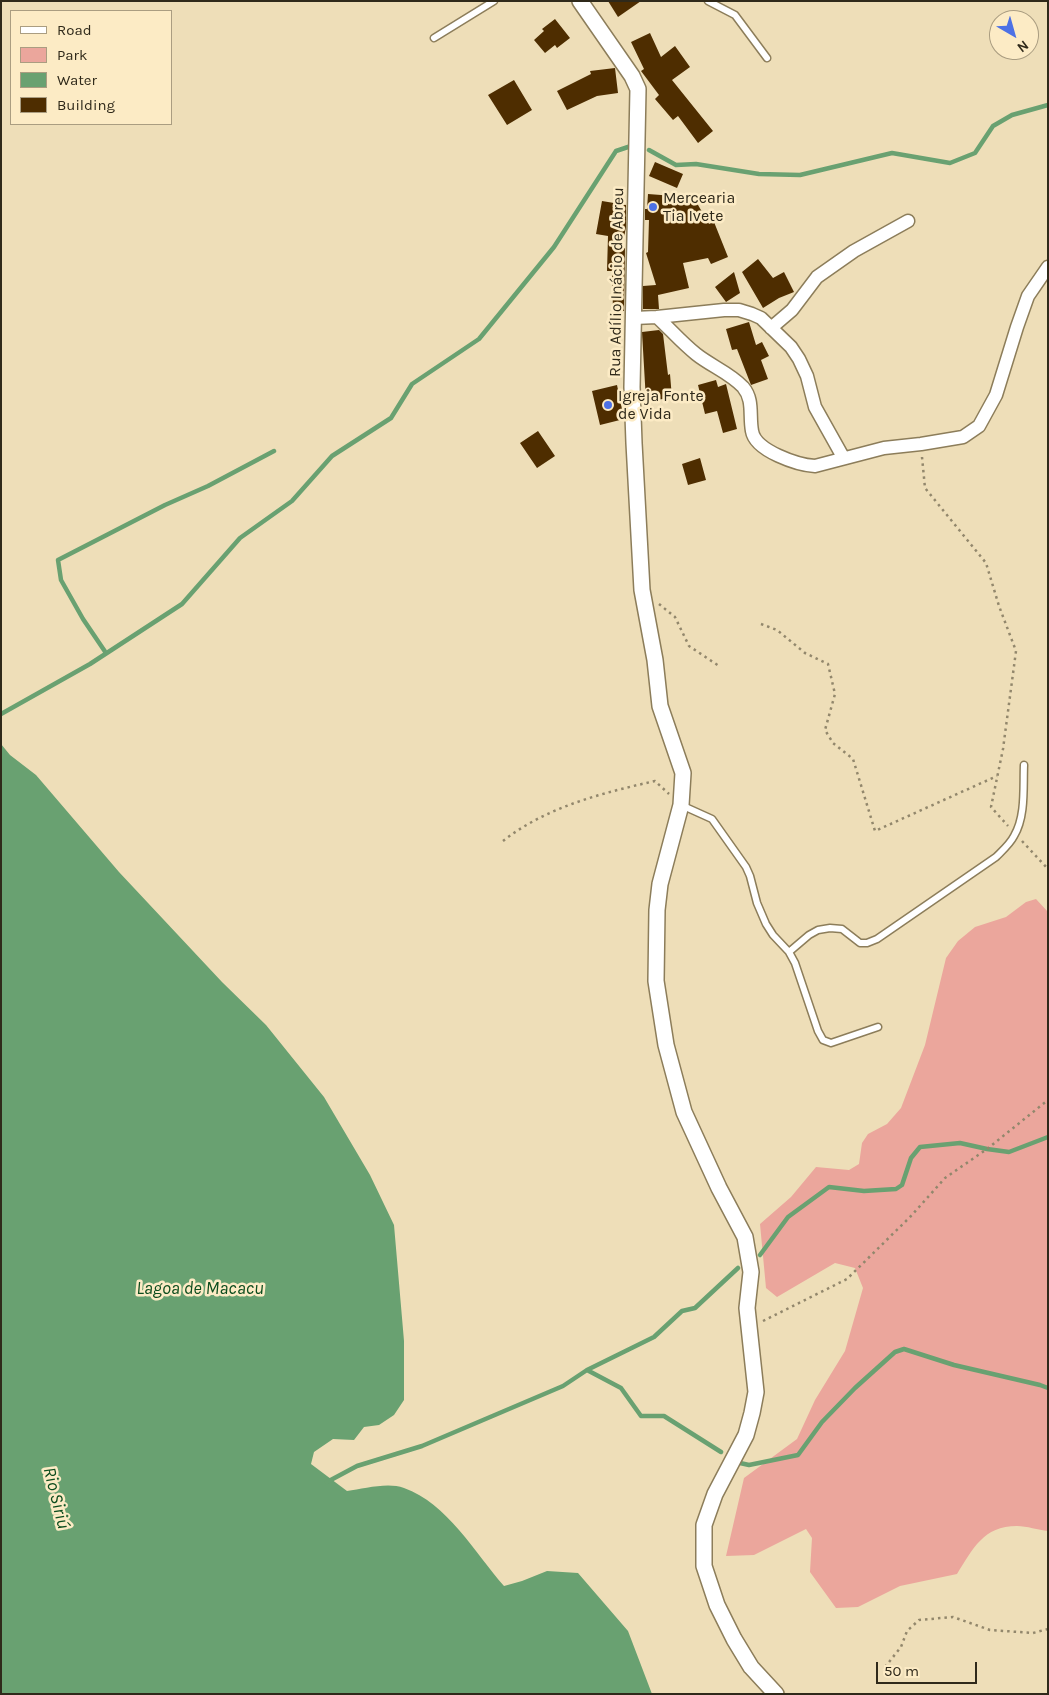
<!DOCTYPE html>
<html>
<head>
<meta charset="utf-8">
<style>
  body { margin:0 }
  #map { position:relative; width:1049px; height:1695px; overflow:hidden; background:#eedeb8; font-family:Karla,sans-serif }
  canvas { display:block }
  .frame { position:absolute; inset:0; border:2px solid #2f291a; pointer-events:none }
  .legend { position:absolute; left:10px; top:10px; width:162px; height:115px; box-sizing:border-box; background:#fcebc5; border:1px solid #aa9d81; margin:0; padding:6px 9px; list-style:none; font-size:15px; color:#2f291a }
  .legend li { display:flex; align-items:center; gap:10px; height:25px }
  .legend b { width:25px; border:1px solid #aa9d81 }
  .north { position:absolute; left:989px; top:10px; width:50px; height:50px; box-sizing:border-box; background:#fcebc5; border:1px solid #aa9d81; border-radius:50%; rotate:142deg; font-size:14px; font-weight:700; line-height:20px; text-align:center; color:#2f291a }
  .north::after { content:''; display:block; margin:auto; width:18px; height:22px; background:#4d71e5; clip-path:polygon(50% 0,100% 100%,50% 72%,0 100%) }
  .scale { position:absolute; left:876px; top:1662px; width:101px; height:22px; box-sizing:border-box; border:2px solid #2f291a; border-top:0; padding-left:6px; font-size:15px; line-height:18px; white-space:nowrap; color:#2f291a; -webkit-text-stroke:4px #fcebc5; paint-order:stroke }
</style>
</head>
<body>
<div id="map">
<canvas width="1049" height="1695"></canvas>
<div class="frame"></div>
<ul class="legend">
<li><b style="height:6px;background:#fff"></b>Road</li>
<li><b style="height:14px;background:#eba69c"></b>Park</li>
<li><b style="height:14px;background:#69a171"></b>Water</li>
<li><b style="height:14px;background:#4e2d00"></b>Building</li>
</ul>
<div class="north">N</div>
<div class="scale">50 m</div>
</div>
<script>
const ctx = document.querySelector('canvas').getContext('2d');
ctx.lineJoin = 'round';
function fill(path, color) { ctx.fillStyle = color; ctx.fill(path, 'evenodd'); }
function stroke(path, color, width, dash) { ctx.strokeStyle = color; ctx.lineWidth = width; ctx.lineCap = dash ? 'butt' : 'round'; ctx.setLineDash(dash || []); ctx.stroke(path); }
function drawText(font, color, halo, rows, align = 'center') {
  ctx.font = font + ' Karla,sans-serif'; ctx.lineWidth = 5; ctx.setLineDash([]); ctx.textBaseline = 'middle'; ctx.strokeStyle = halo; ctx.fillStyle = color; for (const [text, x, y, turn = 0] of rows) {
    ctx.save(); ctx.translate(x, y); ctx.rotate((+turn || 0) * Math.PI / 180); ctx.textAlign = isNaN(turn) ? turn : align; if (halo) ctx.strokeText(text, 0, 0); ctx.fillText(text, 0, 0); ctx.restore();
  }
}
const green = new Path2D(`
  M 1036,899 L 1048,912 L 1048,1531 C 1038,1530 1027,1526 1017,1526 C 983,1526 973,1549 957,1574 L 900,1586 L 858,1607 L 836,1608 L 810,1572 L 812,1538 L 806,1529 L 754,1555 L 726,1556 L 744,1478 L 797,1439 L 815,1400 L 845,1351 L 863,1288 L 855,1268 L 835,1263 L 777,1297 L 766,1288 L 760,1224 L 791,1197 L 816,1167 L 849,1170 L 859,1164 L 862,1143 L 868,1134 L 887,1124 L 901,1108 L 925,1045 L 946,958 L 958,941 L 975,927 L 1006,917 L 1026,902 Z`);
const water = new Path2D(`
  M 1,744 L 10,755 L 36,775 L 119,872 L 222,982 L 266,1025 L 324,1097 L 370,1175 L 394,1225 L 404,1341 L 404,1400 L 394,1415 L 379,1425 L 364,1427 L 354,1440 L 333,1439 L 314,1452 L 311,1464 L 347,1491 C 364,1489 387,1482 404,1488 C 447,1503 475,1553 504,1586 L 522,1581 L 547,1571 L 578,1573 L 628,1631 L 652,1694 L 1,1694 Z`);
const stream = new Path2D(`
  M 649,150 L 676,165 L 696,164 L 759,174 L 800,175 L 892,153 L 950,163 L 975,153 L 993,126 L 1012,115 L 1048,105
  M 106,653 L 83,619 L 61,580 L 58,560 L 165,505 L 208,486 L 274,451
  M 1,714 L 90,664 L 182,604 L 240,538 L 292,501 L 332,456 L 391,418 L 412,384 L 479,339 L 554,247 L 616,151 L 631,146
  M 760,1255 L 788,1217 L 829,1187 L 864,1191 L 896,1189 L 902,1185 L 911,1158 L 920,1147 L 960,1143 L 987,1149 L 1009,1152 L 1048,1137
  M 587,1370 L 621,1388 L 641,1416 L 664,1416 L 721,1452
  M 740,1463 L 749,1465 L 798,1455 L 822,1422 L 855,1388 L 895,1352 L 904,1349 L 954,1365 L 1040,1385 L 1048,1388
  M 327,1482 L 357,1466 L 422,1446 L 563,1386 L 587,1370 L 654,1337 L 682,1311 L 695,1308 L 738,1268`);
const building = new Path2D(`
  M 608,1 L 641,1 L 618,17 Z
  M 555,19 L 570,38 L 557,48 L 555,45 L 545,53 L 534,40 L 544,31 L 542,29 Z
  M 650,33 L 661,57 L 675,46 L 690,67 L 672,80 L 713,131 L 698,143 L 678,116 L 673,120 L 655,99 L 659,95 L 641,71 L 644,69 L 631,42 Z
  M 615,68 L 618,93 L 597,96 L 567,110 L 557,91 L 591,74 L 590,71 Z
  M 514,80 L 532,110 L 507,125 L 488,95 Z
  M 655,162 L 683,174 L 677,188 L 649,176 Z
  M 648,194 L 674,196 L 670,203 L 682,197 L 694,198 L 709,224 L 714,222 L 728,257 L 711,264 L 708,258 L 683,263 L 689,288 L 658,295 L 659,309 L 643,309 L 643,286 L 656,285 L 646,253 L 648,252 L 649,220 L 645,220 L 645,209 L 647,209 Z
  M 602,201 L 626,205 L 626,227 L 622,248 L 625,248 L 624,311 L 613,311 L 612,271 L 607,271 L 608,236 L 596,234 Z
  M 758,259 L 773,278 L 784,272 L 794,292 L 779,298 L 763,308 L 742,272 Z
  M 734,272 L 740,293 L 726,302 L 715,287 Z
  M 749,322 L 756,345 L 762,342 L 769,356 L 761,360 L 768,379 L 751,385 L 737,349 L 732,350 L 726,329 Z
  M 659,330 L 663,334 L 668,375 L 670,374 L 672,398 L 646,401 L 642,332 Z
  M 716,380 L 718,387 L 726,384 L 737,429 L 723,433 L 717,411 L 705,414 L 698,385 Z
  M 617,385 L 624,419 L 600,425 L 592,391 Z
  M 538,431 L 555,456 L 537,468 L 520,443 Z
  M 700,458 L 706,480 L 688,485 L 682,464 Z`);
const path = new Path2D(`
  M 922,457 L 925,488 L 986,563 L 999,606 L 1016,651 L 1003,749 L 991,807 L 1008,826
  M 659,604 L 675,617 L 689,646 L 719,666
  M 761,624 L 777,630 L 805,653 L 828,664 L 835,694 L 825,730 L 833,743 L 853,759 L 875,831 L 997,776
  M 503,841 C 546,807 602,793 655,781 L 669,794
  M 1022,841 L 1048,869
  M 763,1321 L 847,1279 L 911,1216 L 945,1178 L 987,1149 L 1048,1100
  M 885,1667 L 901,1647 L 907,1631 L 919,1620 L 953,1617 L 990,1630 L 1033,1633 L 1048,1629`);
const service = new Path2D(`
  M 708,1 L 735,15 L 767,58
  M 434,38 L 494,1
  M 681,805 L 712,819 L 746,867 L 750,876 L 757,903 L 766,924 L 773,935 L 789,952 L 795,963 L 818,1031 L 823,1040 L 831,1043 L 878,1027
  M 789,952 L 809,935 L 818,930 L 830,928 L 842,929 L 860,943 L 867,943 L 877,939 L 996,857 C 1003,850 1010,844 1014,836 C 1026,816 1023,787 1024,765`);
const minor = new Path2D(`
  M 657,317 L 724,310 L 739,310 L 752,314 L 761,318 L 791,347 L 799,359 L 807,376 L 815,407 L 843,457
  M 634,318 L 657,317 C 670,329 682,343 696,354 C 711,366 730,373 743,387 C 754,400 749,415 752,431 C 755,451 798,465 815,466 L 884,448 L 921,444 L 963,437 L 979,426 L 996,395 L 1017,327 L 1028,296 L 1048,267
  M 771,328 L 792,310 L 817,277 L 854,251 L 908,221`);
const tertiary = new Path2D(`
  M 580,1 L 632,76 L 638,89 L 632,387 L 634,443 L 642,590 L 655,660 L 660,706 L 683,773 L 681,805 L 660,884 L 657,910 L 656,981 L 666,1045 L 684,1112 L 719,1188 L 745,1237 L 751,1272 L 747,1308 L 756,1392 L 752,1413 L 746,1435 L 715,1494 L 704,1525 L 704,1566 L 717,1605 L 734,1639 L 751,1667 L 776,1694`);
const markers = [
  [653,207,5,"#4d71e5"],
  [608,405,5,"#4d71e5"]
];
const poiNames = [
  ["Mercearia",663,198],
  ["Tia Ivete",663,216],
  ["Igreja Fonte",618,396],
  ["de Vida",618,414]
];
const streetNames = [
  ["Rua Adílio Inácio de Abreu",617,282,-89]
];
const waterNames = [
  ["Lagoa de Macacu",200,1289],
  ["Rio Siriú",56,1498,76]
];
fill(green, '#eba69c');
fill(water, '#69a171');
stroke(stream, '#69a171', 4.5);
fill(building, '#4e2d00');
stroke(service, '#8c7d5a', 9);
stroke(minor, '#8c7d5a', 15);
stroke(tertiary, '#8c7d5a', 18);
stroke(path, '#92876c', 2.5, [2.5, 4]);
stroke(service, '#fff', 6);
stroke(minor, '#fff', 12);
stroke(tertiary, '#fff', 15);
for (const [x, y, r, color] of markers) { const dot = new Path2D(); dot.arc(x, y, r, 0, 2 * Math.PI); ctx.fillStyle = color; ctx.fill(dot); stroke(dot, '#fcebc5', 2); }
drawText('16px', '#2f291a', '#fcebc5', poiNames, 'left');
drawText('16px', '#2f291a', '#fcebc5', streetNames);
drawText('italic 18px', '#0c4c1d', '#fcebc5', waterNames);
</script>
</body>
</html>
